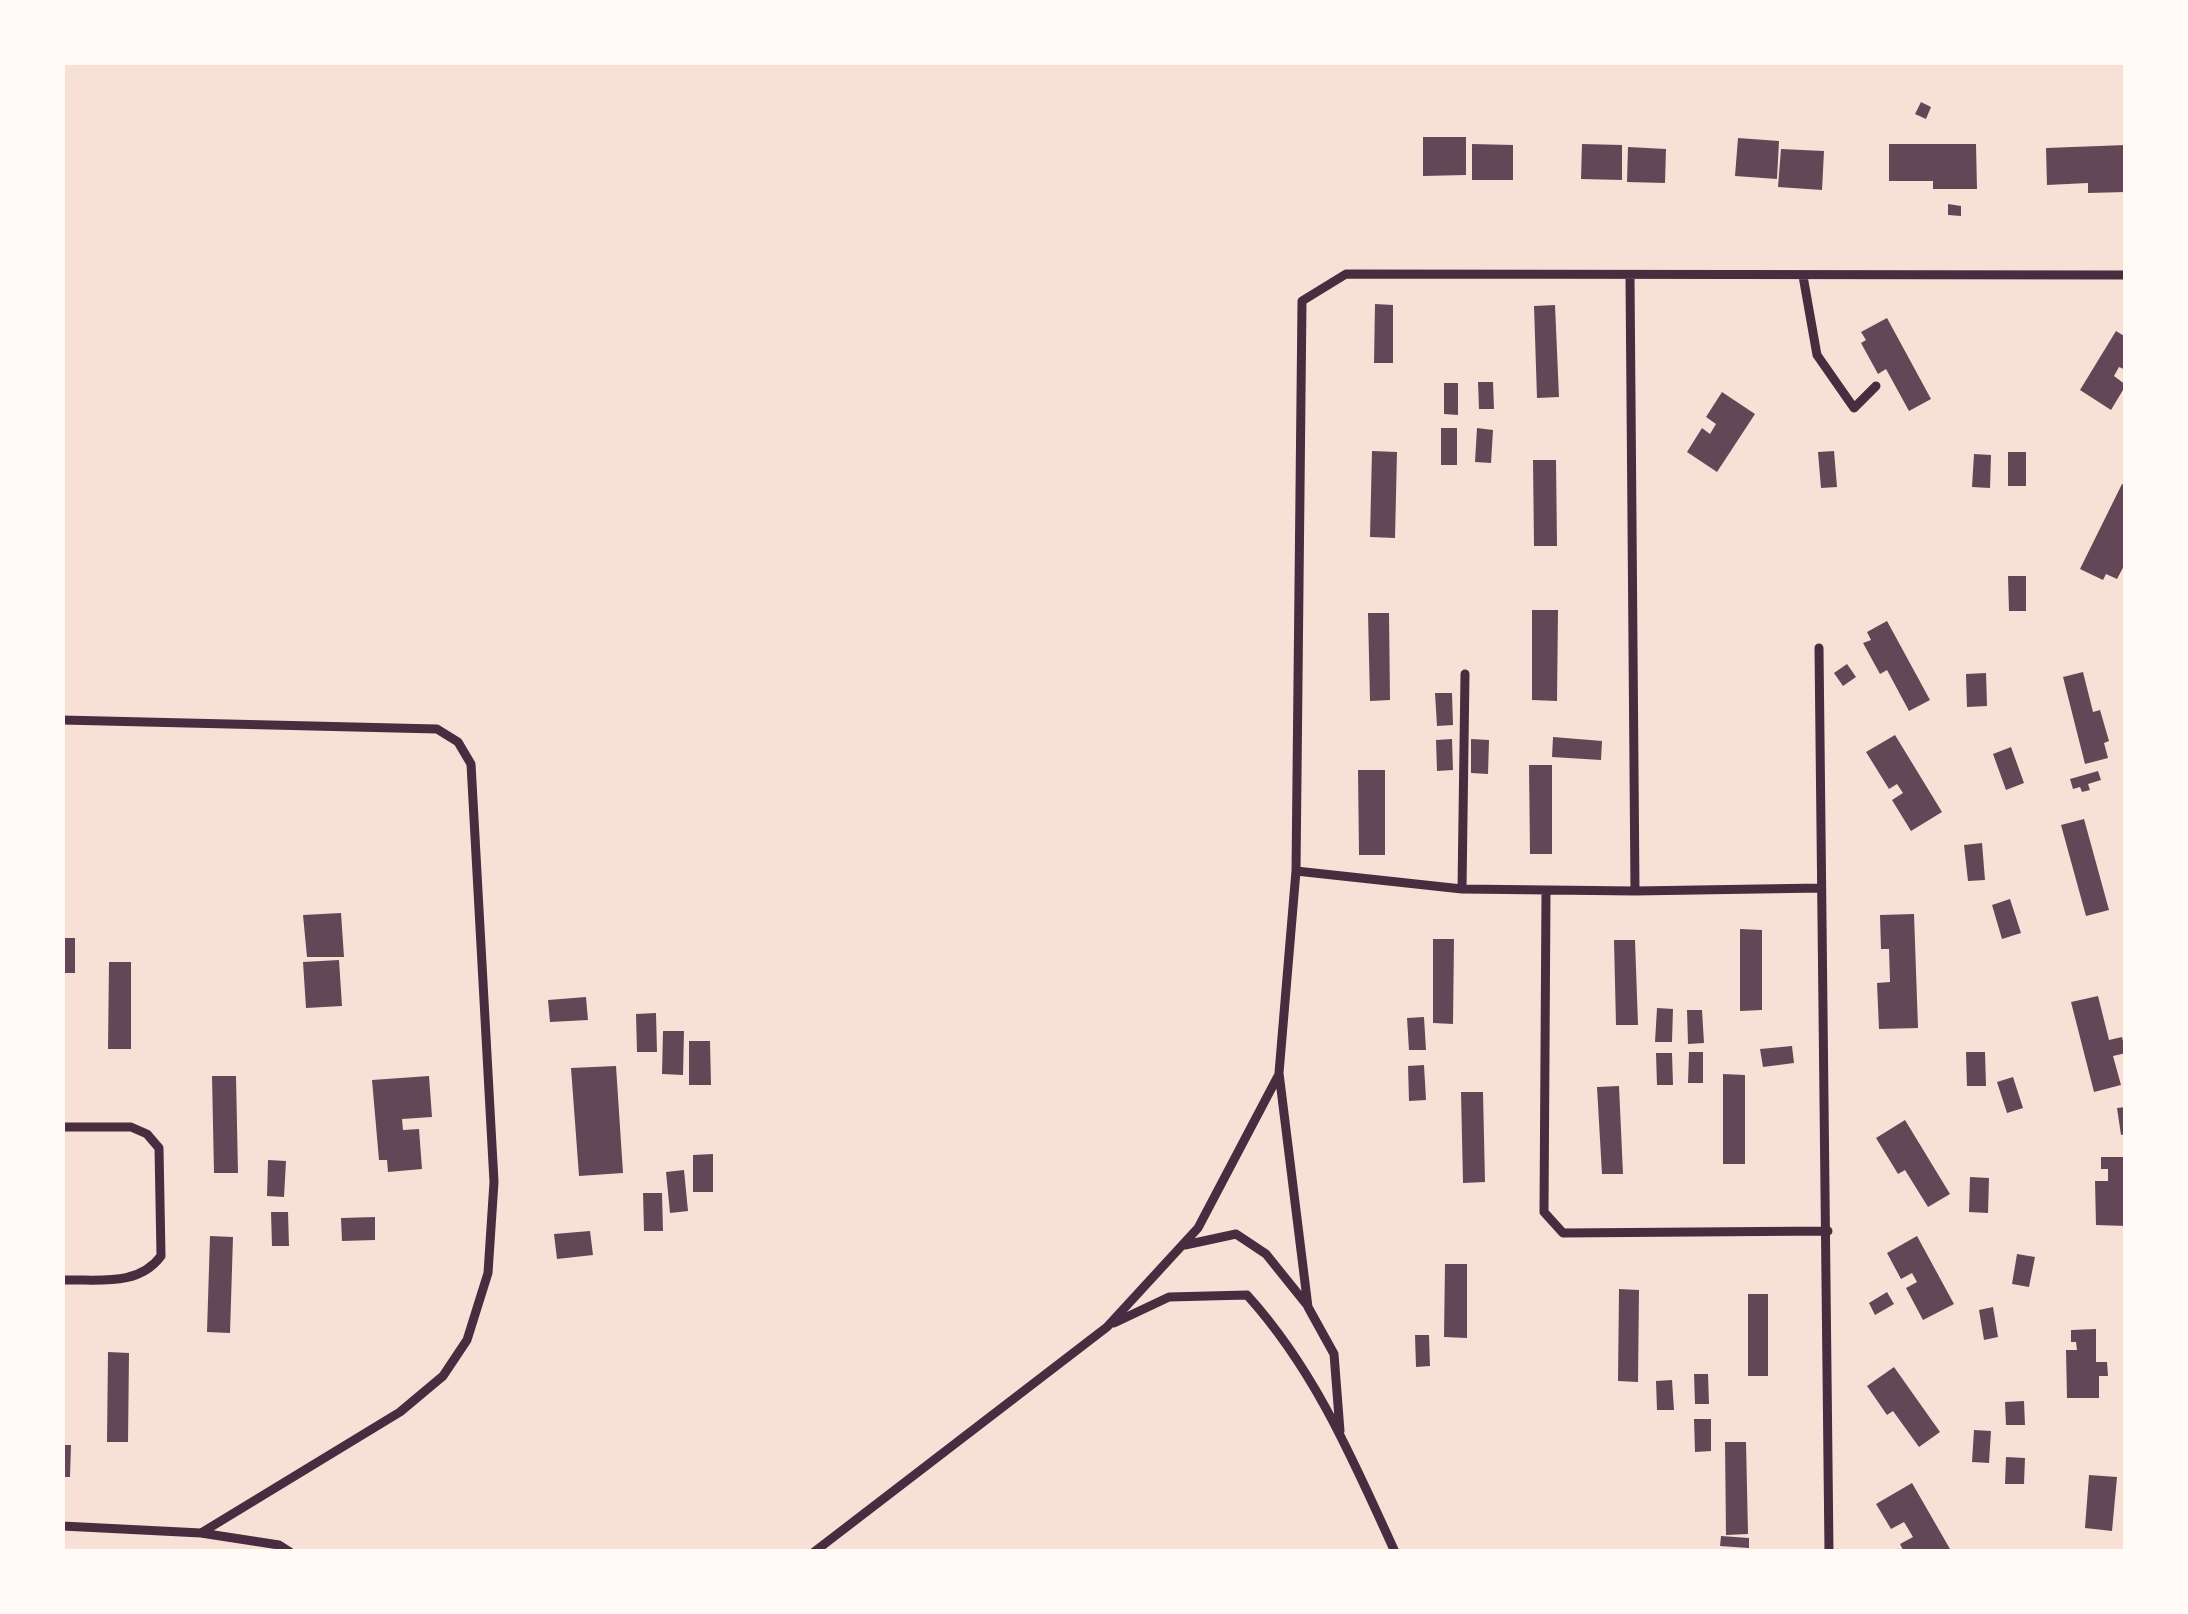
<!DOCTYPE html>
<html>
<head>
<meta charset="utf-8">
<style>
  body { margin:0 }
  #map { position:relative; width:2188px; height:1614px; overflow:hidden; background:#f7e1d7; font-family:Arial,sans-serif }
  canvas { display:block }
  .frame { position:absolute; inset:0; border:65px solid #fffaf5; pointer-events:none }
</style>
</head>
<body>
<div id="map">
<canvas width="2188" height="1614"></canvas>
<div class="frame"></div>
</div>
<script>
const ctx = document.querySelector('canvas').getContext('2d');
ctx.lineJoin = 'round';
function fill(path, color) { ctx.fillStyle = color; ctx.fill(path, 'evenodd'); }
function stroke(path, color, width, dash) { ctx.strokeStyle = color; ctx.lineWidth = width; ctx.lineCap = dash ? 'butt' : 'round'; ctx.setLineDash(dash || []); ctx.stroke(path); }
const building = new Path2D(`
  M 1921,102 L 1931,107 L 1926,119 L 1915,114 Z
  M 1423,137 L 1466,137 L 1466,175 L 1423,176 Z
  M 1738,138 L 1779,141 L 1777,179 L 1735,176 Z
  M 1472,144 L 1513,145 L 1513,180 L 1472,180 Z
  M 1582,144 L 1622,145 L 1622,180 L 1581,179 Z
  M 1889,144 L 1976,144 L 1977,189 L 1933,189 L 1933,181 L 1889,181 Z
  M 2126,145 L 2126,192 L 2088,193 L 2088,183 L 2047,185 L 2046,148 Z
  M 1628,147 L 1666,149 L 1665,183 L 1627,182 Z
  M 1781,149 L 1824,151 L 1822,190 L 1778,187 Z
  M 1948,204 L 1961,206 L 1961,216 L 1948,215 Z
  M 1375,304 L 1393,305 L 1393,363 L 1374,363 Z
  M 1555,305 L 1559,397 L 1537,398 L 1534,306 Z
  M 1887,318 L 1931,399 L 1909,411 L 1886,369 L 1878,374 L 1861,343 L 1866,340 L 1861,332 Z
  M 2116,331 L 2126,337 L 2126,370 L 2119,367 L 2114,376 L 2126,385 L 2111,410 L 2080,390 Z
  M 1478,382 L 1493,382 L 1494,409 L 1479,409 Z
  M 1444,383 L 1458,383 L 1458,415 L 1444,414 Z
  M 1722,392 L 1755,414 L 1717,472 L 1687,452 L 1702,428 L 1710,434 L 1716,424 L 1706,417 Z
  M 1441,428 L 1457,428 L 1457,465 L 1441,465 Z
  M 1477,428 L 1493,430 L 1491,463 L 1475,462 Z
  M 1372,451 L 1397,452 L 1395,538 L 1370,537 Z
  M 1834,451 L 1837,487 L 1821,488 L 1818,452 Z
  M 2008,452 L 2026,452 L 2026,486 L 2008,486 Z
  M 1974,454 L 1991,455 L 1990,488 L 1972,487 Z
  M 1533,460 L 1556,460 L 1557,546 L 1534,546 Z
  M 2122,484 L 2126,486 L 2126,562 L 2117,579 L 2106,574 L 2103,580 L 2080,569 Z
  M 2008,576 L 2026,576 L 2026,611 L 2009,611 Z
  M 1532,610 L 1558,610 L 1557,701 L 1532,700 Z
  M 1368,613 L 1389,613 L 1390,700 L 1370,701 Z
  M 1887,621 L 1930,700 L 1909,711 L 1887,670 L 1880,674 L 1863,643 L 1871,640 L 1867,632 Z
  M 1847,664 L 1856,677 L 1843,686 L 1834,673 Z
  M 2083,672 L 2093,712 L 2100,710 L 2109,741 L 2104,743 L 2108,758 L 2085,764 L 2063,677 Z
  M 1986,673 L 1987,706 L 1967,707 L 1966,674 Z
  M 1435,693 L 1452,693 L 1453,725 L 1437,726 Z
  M 1895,735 L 1942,812 L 1911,831 L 1892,800 L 1903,793 L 1897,784 L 1889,789 L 1866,752 Z
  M 1553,737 L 1602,741 L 1601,760 L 1552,757 Z
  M 1452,739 L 1453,770 L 1437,771 L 1436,740 Z
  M 1471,739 L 1489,740 L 1488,774 L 1471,773 Z
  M 2011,747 L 2024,783 L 2006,790 L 1993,754 Z
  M 1529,765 L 1552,765 L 1552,854 L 1530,854 Z
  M 1358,770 L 1385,770 L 1385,855 L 1359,855 Z
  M 2098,771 L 2101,780 L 2088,784 L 2090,790 L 2082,792 L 2080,787 L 2073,789 L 2070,779 Z
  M 2084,819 L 2109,910 L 2086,916 L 2061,825 Z
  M 1982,843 L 1985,880 L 1968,881 L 1964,845 Z
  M 2010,899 L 2021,933 L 2002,939 L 1992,905 Z
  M 341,913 L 344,957 L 307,957 L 303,915 Z
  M 1914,914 L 1918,1028 L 1879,1029 L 1877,983 L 1890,982 L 1889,949 L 1881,949 L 1880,915 Z
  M 1740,929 L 1762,930 L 1762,1010 L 1740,1011 Z
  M 62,938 L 75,938 L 75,973 L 62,973 Z
  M 1433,939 L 1454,939 L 1453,1024 L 1433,1023 Z
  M 1614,940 L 1635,940 L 1638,1025 L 1616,1025 Z
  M 339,960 L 342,1006 L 306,1008 L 303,962 Z
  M 109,962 L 131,962 L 131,1049 L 108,1049 Z
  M 2098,996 L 2109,1040 L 2122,1037 L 2126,1053 L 2113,1056 L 2121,1085 L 2094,1092 L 2071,1002 Z
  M 586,997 L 588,1020 L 550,1022 L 548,1000 Z
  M 1657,1008 L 1673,1009 L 1672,1042 L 1655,1042 Z
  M 1687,1010 L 1702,1010 L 1704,1043 L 1688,1044 Z
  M 656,1013 L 657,1052 L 637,1052 L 636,1014 Z
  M 1424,1017 L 1426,1050 L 1409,1050 L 1407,1018 Z
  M 663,1031 L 684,1031 L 683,1075 L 662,1074 Z
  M 689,1041 L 710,1041 L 711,1085 L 689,1085 Z
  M 1792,1046 L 1794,1063 L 1763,1067 L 1760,1049 Z
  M 1689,1052 L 1703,1052 L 1703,1083 L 1688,1083 Z
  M 1966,1052 L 1985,1052 L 1986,1086 L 1967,1086 Z
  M 1656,1053 L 1672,1053 L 1673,1085 L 1657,1085 Z
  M 1424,1065 L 1426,1100 L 1409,1101 L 1408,1066 Z
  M 616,1066 L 623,1173 L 579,1176 L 571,1068 Z
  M 1723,1074 L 1745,1075 L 1745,1164 L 1723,1164 Z
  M 212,1076 L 236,1076 L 238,1173 L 214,1173 Z
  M 429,1076 L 432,1117 L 402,1119 L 403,1130 L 419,1129 L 422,1169 L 388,1172 L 387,1160 L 379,1160 L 372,1080 Z
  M 2013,1077 L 2023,1108 L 2007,1113 L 1997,1082 Z
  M 1619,1086 L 1623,1174 L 1602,1174 L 1597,1087 Z
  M 1461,1092 L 1483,1092 L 1485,1182 L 1463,1183 Z
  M 2126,1107 L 2126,1134 L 2121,1135 L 2117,1108 Z
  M 1905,1120 L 1950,1194 L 1928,1207 L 1905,1170 L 1898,1174 L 1876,1138 Z
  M 713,1154 L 713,1192 L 693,1192 L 693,1155 Z
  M 2101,1157 L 2124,1157 L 2126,1226 L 2096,1225 L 2095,1181 L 2108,1181 L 2108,1169 L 2101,1169 Z
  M 268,1160 L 286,1161 L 284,1197 L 267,1196 Z
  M 684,1170 L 688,1211 L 670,1213 L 666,1172 Z
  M 1970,1177 L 1989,1178 L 1988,1213 L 1969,1212 Z
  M 643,1193 L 662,1193 L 663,1231 L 644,1231 Z
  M 271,1212 L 288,1212 L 289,1246 L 272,1246 Z
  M 375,1217 L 375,1240 L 342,1241 L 341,1218 Z
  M 590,1231 L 593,1255 L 557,1259 L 554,1234 Z
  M 210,1236 L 233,1237 L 230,1333 L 207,1332 Z
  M 1917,1236 L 1954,1304 L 1923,1320 L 1906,1288 L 1917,1282 L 1912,1273 L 1901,1279 L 1887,1253 Z
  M 2017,1254 L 2035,1257 L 2029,1287 L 2012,1284 Z
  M 1445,1264 L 1467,1264 L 1467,1338 L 1444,1337 Z
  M 1619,1289 L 1639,1290 L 1638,1382 L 1618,1381 Z
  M 1887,1292 L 1894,1304 L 1875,1315 L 1869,1303 Z
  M 1748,1294 L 1768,1294 L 1768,1376 L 1748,1376 Z
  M 1993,1307 L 1998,1337 L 1984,1340 L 1979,1310 Z
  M 2096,1329 L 2096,1362 L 2107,1362 L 2108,1376 L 2099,1376 L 2099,1398 L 2067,1398 L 2066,1350 L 2077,1350 L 2076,1342 L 2071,1342 L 2071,1330 Z
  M 1415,1335 L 1429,1335 L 1430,1366 L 1416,1367 Z
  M 108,1352 L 129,1353 L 128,1442 L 107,1442 Z
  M 1894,1367 L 1940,1432 L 1919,1447 L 1893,1411 L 1887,1415 L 1867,1386 Z
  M 1694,1374 L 1708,1374 L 1709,1404 L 1695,1404 Z
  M 1672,1380 L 1674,1410 L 1657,1410 L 1656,1381 Z
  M 2024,1401 L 2025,1425 L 2006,1425 L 2005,1402 Z
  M 1694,1419 L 1711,1419 L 1711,1451 L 1695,1452 Z
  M 1974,1430 L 1991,1431 L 1989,1463 L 1972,1462 Z
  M 1725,1442 L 1746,1442 L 1748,1534 L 1726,1535 Z
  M 62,1445 L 71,1445 L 70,1477 L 62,1477 Z
  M 2006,1457 L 2025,1458 L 2024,1484 L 2005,1484 Z
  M 2089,1475 L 2117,1477 L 2112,1531 L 2085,1528 Z
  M 1912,1483 L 1950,1549 L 1946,1552 L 1904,1552 L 1900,1544 L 1913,1537 L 1904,1522 L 1891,1529 L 1876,1504 Z
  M 1721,1536 L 1749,1538 L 1749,1548 L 1720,1546 Z`);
const minor = new Path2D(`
  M 1630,276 L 1635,891
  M 1803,276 L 1817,355 L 1854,408 L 1876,386
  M 1819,648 L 1829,1552
  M 62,720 L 437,729 L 458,742 L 471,764 L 494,1182 L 488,1273 L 467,1340 L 443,1376 L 400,1412 L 201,1533
  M 1296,871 L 1462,889 L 1635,891 L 1821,888
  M 1462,889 L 1465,674
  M 1546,891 L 1544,1212 L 1563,1233 L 1828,1231
  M 62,1127 L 131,1127 L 147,1134 L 159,1148 L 161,1256 C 138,1287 99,1279 62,1280
  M 1185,1245 L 1236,1234 L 1266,1254 L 1307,1305
  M 1114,1323 L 1169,1297 L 1247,1295 C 1315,1370 1353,1460 1395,1552
  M 1340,1431 L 1334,1354 L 1308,1307 L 1279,1073 L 1296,871 L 1302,301 L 1346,274 L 2126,275
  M 62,1526 L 201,1533 L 279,1545 L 290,1552
  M 814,1552 L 1107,1327 L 1198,1228 L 1278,1076`);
fill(building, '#644757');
stroke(minor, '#4a2c40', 9);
</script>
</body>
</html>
